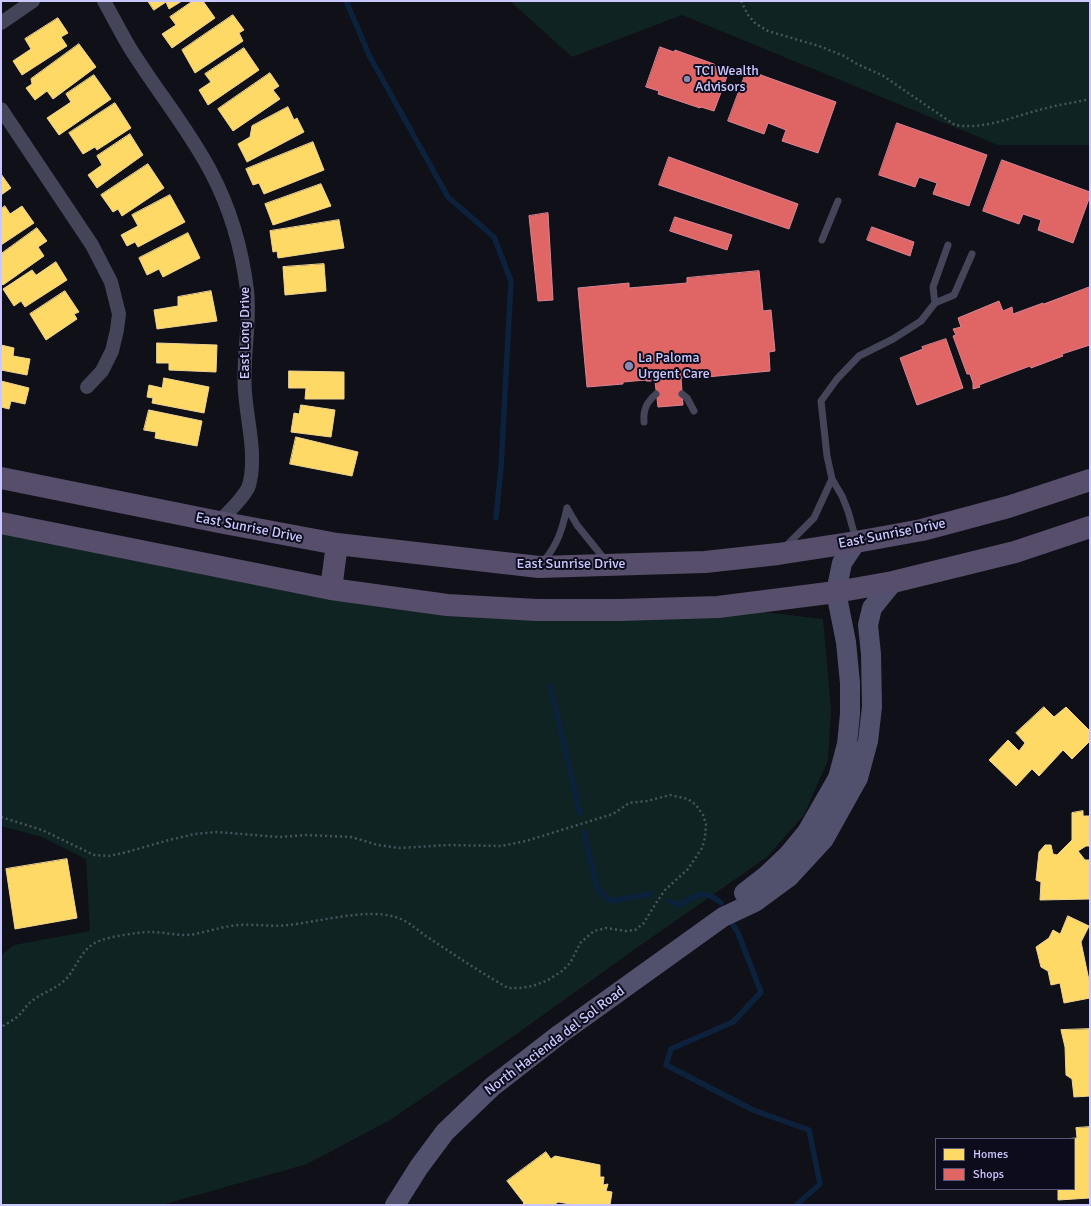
<!DOCTYPE html>
<html>
<head>
<meta charset="utf-8">
<style>
  body { margin:0 }
  #map { position:relative; width:1091px; height:1206px; overflow:hidden; background:#101018; font-family:Signika,sans-serif }
  canvas { display:block }
  .frame { position:absolute; inset:0; border:2px solid #cac8fe; pointer-events:none }
  .legend { position:absolute; left:935px; top:1138px; width:140px; height:52px; box-sizing:border-box; background:#0d0c1c; border:1px solid #595776; margin:0; padding:5px 7px; list-style:none; font-size:12px; color:#cac8fe }
  .legend li { display:flex; align-items:center; gap:8px; height:20px }
  .legend b { width:20px; border:1px solid #595776 }
</style>
</head>
<body>
<div id="map">
<canvas width="1091" height="1206"></canvas>
<div class="frame"></div>
<ul class="legend">
<li><b style="height:11px;background:#ffd966"></b>Homes</li>
<li><b style="height:11px;background:#e06666"></b>Shops</li>
</ul>
</div>
<script>
const ctx = document.querySelector('canvas').getContext('2d');
ctx.lineJoin = 'round';
function fill(path, color) { ctx.fillStyle = color; ctx.fill(path, 'evenodd'); }
function stroke(path, color, width, dash) { ctx.strokeStyle = color; ctx.lineWidth = width; ctx.lineCap = dash ? 'butt' : 'round'; ctx.setLineDash(dash || []); ctx.stroke(path); }
function drawText(font, color, halo, rows, align = 'center') {
  ctx.font = font + ' Signika,sans-serif'; ctx.lineWidth = 4; ctx.setLineDash([]); ctx.textBaseline = 'middle'; ctx.strokeStyle = halo; ctx.fillStyle = color; for (const [text, x, y, turn = 0] of rows) {
    ctx.save(); ctx.translate(x, y); ctx.rotate((+turn || 0) * Math.PI / 180); ctx.textAlign = isNaN(turn) ? turn : align; if (halo) ctx.strokeText(text, 0, 0); ctx.fillText(text, 0, 0); ctx.restore();
  }
}
const green = new Path2D(`
  M 510,1 L 1090,1 L 1090,147 L 1088,145 L 998,145 L 682,15 L 572,57 Z
  M 1,523 L 447,605 L 718,607 L 823,619 L 831,709 L 828,760 L 804,815 L 767,857 L 638,947 L 518,1033 L 390,1120 L 307,1164 L 162,1205 L 1,1205 L 1,955 L 14,945 L 90,931 L 86,859 L 42,837 L 1,826 Z`);
const homes = new Path2D(`
  M 148,1 L 182,1 L 169,9 L 166,2 L 154,10 Z
  M 193,1 L 203,1 L 215,18 L 172,48 L 162,34 L 176,25 L 170,17 Z
  M 233,15 L 244,30 L 239,33 L 243,41 L 195,73 L 182,50 Z
  M 58,18 L 68,33 L 61,37 L 67,46 L 22,75 L 13,61 L 31,49 L 25,39 Z
  M 79,44 L 96,67 L 53,99 L 47,91 L 35,100 L 26,88 L 32,84 L 31,79 Z
  M 244,48 L 259,70 L 208,105 L 199,90 L 211,82 L 205,74 Z
  M 270,73 L 279,86 L 273,90 L 280,99 L 233,131 L 218,109 Z
  M 94,75 L 111,99 L 59,135 L 47,118 L 71,102 L 66,94 Z
  M 115,103 L 131,128 L 97,150 L 95,147 L 83,154 L 69,133 Z
  M 288,107 L 294,120 L 297,118 L 304,132 L 247,162 L 238,144 L 250,137 L 252,126 Z
  M 130,134 L 143,155 L 97,188 L 88,175 L 102,165 L 97,156 Z
  M 313,142 L 324,170 L 264,194 L 259,183 L 253,185 L 246,169 Z
  M 148,164 L 164,188 L 122,216 L 118,209 L 113,212 L 101,195 Z
  M 1,174 L 11,188 L 1,195 Z
  M 321,184 L 331,206 L 273,225 L 265,204 Z
  M 170,195 L 185,222 L 138,247 L 135,242 L 127,246 L 121,235 L 138,226 L 132,215 Z
  M 5,206 L 10,214 L 22,206 L 34,223 L 1,245 L 1,209 Z
  M 339,220 L 344,248 L 278,258 L 277,251 L 273,252 L 270,231 Z
  M 37,228 L 47,241 L 38,247 L 44,256 L 3,285 L 1,283 L 1,254 Z
  M 188,233 L 200,258 L 163,277 L 159,269 L 147,275 L 139,258 Z
  M 56,262 L 67,280 L 25,307 L 21,301 L 14,306 L 3,289 L 32,270 L 36,275 Z
  M 324,264 L 326,291 L 285,295 L 283,267 Z
  M 65,291 L 79,312 L 74,314 L 77,319 L 46,340 L 30,314 Z
  M 211,291 L 217,321 L 157,329 L 154,310 L 178,306 L 178,297 Z
  M 157,343 L 217,345 L 216,372 L 169,370 L 169,363 L 157,363 Z
  M 1,345 L 14,348 L 13,356 L 30,359 L 27,375 L 1,370 Z
  M 289,371 L 344,372 L 344,399 L 305,399 L 306,388 L 289,388 Z
  M 164,378 L 209,387 L 204,413 L 152,403 L 153,398 L 147,397 L 149,385 L 162,388 Z
  M 1,381 L 29,388 L 25,404 L 11,401 L 9,409 L 1,407 Z
  M 301,405 L 335,410 L 331,437 L 291,432 L 294,413 L 299,414 Z
  M 149,410 L 202,421 L 197,446 L 155,438 L 156,432 L 144,430 Z
  M 296,437 L 358,452 L 352,476 L 290,464 Z
  M 1044,707 L 1054,717 L 1066,707 L 1090,731 L 1090,741 L 1072,759 L 1063,750 L 1039,776 L 1032,769 L 1016,786 L 989,760 L 1008,740 L 1019,751 L 1025,743 L 1016,733 Z
  M 1083,811 L 1083,816 L 1090,816 L 1090,846 L 1086,846 L 1078,851 L 1085,860 L 1090,860 L 1090,899 L 1040,900 L 1041,882 L 1036,880 L 1039,852 L 1045,845 L 1051,845 L 1053,854 L 1057,855 L 1072,840 L 1072,813 Z
  M 67,859 L 77,918 L 15,929 L 6,869 Z
  M 1068,916 L 1089,926 L 1081,942 L 1090,985 L 1090,998 L 1064,1003 L 1060,983 L 1051,985 L 1048,971 L 1041,967 L 1036,947 L 1049,938 L 1053,930 L 1060,934 Z
  M 1090,1029 L 1090,1096 L 1074,1097 L 1072,1079 L 1066,1075 L 1065,1047 L 1061,1030 Z
  M 1090,1127 L 1090,1198 L 1058,1200 L 1058,1190 L 1074,1189 L 1074,1139 L 1063,1139 L 1077,1138 L 1076,1128 Z
  M 546,1152 L 551,1159 L 555,1156 L 600,1165 L 600,1177 L 604,1177 L 603,1185 L 608,1184 L 606,1191 L 612,1192 L 610,1205 L 570,1205 L 570,1204 L 558,1202 L 554,1205 L 522,1205 L 524,1203 L 507,1181 Z`);
const shops = new Path2D(`
  M 660,47 L 674,52 L 675,50 L 714,64 L 714,66 L 729,71 L 714,111 L 701,107 L 700,108 L 658,94 L 659,91 L 646,87 Z
  M 747,70 L 836,102 L 818,153 L 782,141 L 786,130 L 768,123 L 764,134 L 728,121 Z
  M 897,123 L 987,155 L 969,206 L 933,194 L 937,183 L 919,177 L 915,187 L 879,175 Z
  M 669,157 L 798,204 L 789,229 L 659,185 Z
  M 1002,160 L 1090,192 L 1090,196 L 1073,243 L 1038,230 L 1041,220 L 1023,214 L 1019,224 L 983,211 Z
  M 548,213 L 553,300 L 538,301 L 529,216 Z
  M 675,217 L 732,235 L 727,250 L 670,231 Z
  M 872,227 L 914,242 L 910,256 L 867,240 Z
  M 759,271 L 763,311 L 771,310 L 775,351 L 769,352 L 770,371 L 707,377 L 706,371 L 687,373 L 688,377 L 681,378 L 683,405 L 658,407 L 655,381 L 646,381 L 646,380 L 623,382 L 623,384 L 587,387 L 578,288 L 629,283 L 629,288 L 687,283 L 687,278 Z
  M 1090,287 L 1090,345 L 1062,354 L 1063,356 L 1031,368 L 1030,366 L 979,385 L 980,387 L 973,389 L 973,383 L 970,374 L 967,374 L 953,336 L 956,335 L 953,329 L 961,327 L 958,318 L 999,301 L 1003,311 L 1012,307 L 1013,314 L 1043,303 L 1043,304 Z
  M 946,339 L 963,388 L 917,405 L 900,358 L 923,349 L 922,347 Z`);
const stream = new Path2D(`
  M 346,1 L 370,57 L 448,197 L 494,237 L 511,281 L 501,467 L 496,518
  M 550,685 L 580,813
  M 584,832 L 597,888 L 610,901 L 650,894
  M 670,901 L 679,905 C 697,895 703,888 721,903
  M 732,923 L 738,933 L 761,992 L 733,1022 L 671,1049 L 666,1065 L 753,1110 L 809,1130 L 820,1184 L 796,1205`);
const path = new Path2D(`
  M 741,1 L 748,15 L 756,24 L 768,31 L 819,46 L 844,56 L 857,64 L 882,75 L 955,125 C 984,130 1012,117 1039,110 C 1056,105 1073,103 1090,99
  M 1,817 L 42,830 L 94,855 L 109,856 L 127,852 L 169,840 L 195,834 L 217,832 L 279,837 L 306,835 L 351,837 L 378,845 L 400,848 L 448,845 L 501,846 L 526,841 L 613,814 L 629,803 L 647,801 L 670,795 L 688,799 L 696,805 L 703,815 L 706,824 L 705,838 L 702,848 L 688,869 L 665,890 L 658,900 L 643,924 L 635,930 L 626,931 L 606,928 L 594,931 L 581,942 L 570,963 L 562,971 L 548,980 L 533,986 L 520,988 L 508,988 C 480,972 453,954 426,936 C 416,929 407,920 395,917 C 367,908 318,922 288,925 C 271,927 256,924 239,925 C 224,926 210,931 195,934 C 180,937 165,932 150,932 C 140,932 107,937 99,941 C 81,948 78,966 66,979 C 56,989 44,992 33,1000 C 26,1005 23,1012 17,1017 C 12,1021 6,1024 1,1027`);
const lane = new Path2D(`
  M 822,240 L 838,201
  M 935,303 L 933,287 L 948,245
  M 682,394 L 687,398 L 694,411
  M 644,422 C 643,409 647,402 656,394
  M 567,508 L 577,525 L 606,561
  M 856,540 L 848,511 L 842,496 L 832,479 L 827,456 L 821,401 L 837,379 L 859,356 L 893,339 L 921,321 L 935,303 L 954,295 L 972,254
  M 785,547 L 814,518 L 832,479
  M 543,562 C 558,544 562,530 567,508`);
const street = new Path2D(`
  M 104,1 C 113,17 121,33 130,48 C 156,90 188,128 211,172 C 230,208 242,250 247,290 C 251,324 242,358 245,392 C 247,420 255,448 251,476 C 250,480 250,484 248,488 C 241,501 229,511 219,522
  M 1,23 L 33,1
  M 1,109 L 92,245 L 111,282 L 119,314 L 117,330 L 112,351 L 102,371 L 87,387`);
const secondary = new Path2D(`
  M 744,893 L 766,876 L 788,855 L 807,832 L 838,778 L 847,744 L 850,714 L 850,683 L 846,642 L 836,592 L 842,563 L 856,542
  M 395,1205 L 419,1167 L 445,1132 L 493,1086 L 560,1034 L 723,917 L 755,902 L 789,877 L 824,839 L 858,778 L 868,741 L 872,707 L 871,654 L 868,625 L 872,608 L 893,582`);
const primary = new Path2D(`
  M 1,478 L 219,522 L 337,544 L 539,567 L 705,562 L 778,554 L 856,542 L 922,530 L 1008,507 L 1090,480
  M 1,523 L 331,589 L 447,605 L 537,610 L 620,610 L 718,607 L 836,592 L 893,582 L 1015,552 L 1090,527
  M 331,589 L 337,544`);
const markers = [
  [687,79,4,"#8988ae"],
  [629,366,5,"#8988ae"]
];
const poiNames = [
  ["TCI Wealth",695,71],
  ["Advisors",695,87],
  ["La Paloma",638,358],
  ["Urgent Care",638,374]
];
const streetNames = [
  ["East Long Drive",245,333,-90],
  ["East Sunrise Drive",249,528,11],
  ["East Sunrise Drive",892,534,-11],
  ["East Sunrise Drive",571,564],
  ["North Hacienda del Sol Road",555,1041,-37]
];
fill(green, '#0f2322');
fill(homes, '#ffd966');
stroke(homes, '#efd494', 1);
fill(shops, '#e06666');
stroke(shops, '#d98394', 1);
stroke(stream, '#0c223c', 5.5);
stroke(path, '#46555f', 2.5, [2, 3]);
stroke(lane, '#444559', 7);
stroke(street, '#444559', 14);
stroke(secondary, '#51516d', 20);
stroke(primary, '#574e6c', 22);
for (const [x, y, r, color] of markers) { const dot = new Path2D(); dot.arc(x, y, r, 0, 2 * Math.PI); ctx.fillStyle = color; ctx.fill(dot); stroke(dot, '#0d0c1c', 1.5); }
drawText('14px', '#cac8fe', '#0d0c1c', poiNames, 'left');
drawText('14px', '#cac8fe', '#0d0c1c', streetNames);
</script>
</body>
</html>
